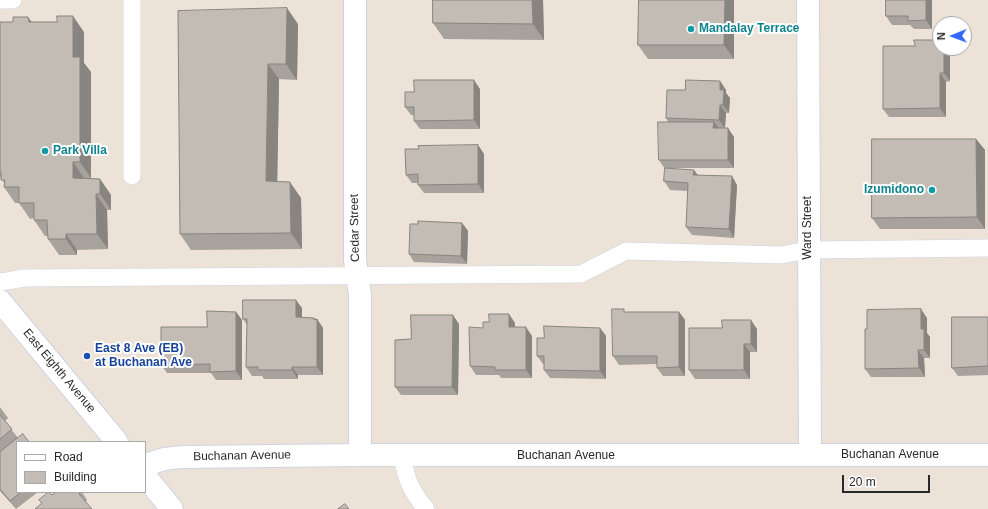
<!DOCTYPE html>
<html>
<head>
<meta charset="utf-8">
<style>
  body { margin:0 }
  #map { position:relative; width:988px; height:509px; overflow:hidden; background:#ece2d8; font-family:Arial,sans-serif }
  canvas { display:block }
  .legend { position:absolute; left:16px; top:441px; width:130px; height:52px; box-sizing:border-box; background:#fff; border:1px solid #a9a9a9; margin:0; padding:5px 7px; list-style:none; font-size:12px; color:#282828 }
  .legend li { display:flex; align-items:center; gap:8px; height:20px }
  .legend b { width:20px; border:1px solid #a9a9a9 }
  .north { position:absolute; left:932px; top:16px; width:40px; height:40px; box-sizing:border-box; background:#fff; border:1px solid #a9a9a9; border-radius:50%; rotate:269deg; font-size:11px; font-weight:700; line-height:16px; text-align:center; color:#282828 }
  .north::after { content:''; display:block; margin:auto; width:14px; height:18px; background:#3268ff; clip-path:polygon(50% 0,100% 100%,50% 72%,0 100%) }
  .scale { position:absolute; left:842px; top:475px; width:88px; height:18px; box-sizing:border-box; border:2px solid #282828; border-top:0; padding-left:5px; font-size:12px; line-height:14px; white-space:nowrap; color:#282828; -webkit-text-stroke:3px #fff; paint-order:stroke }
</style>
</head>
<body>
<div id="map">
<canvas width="988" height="509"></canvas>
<ul class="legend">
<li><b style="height:5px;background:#fff"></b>Road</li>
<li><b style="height:11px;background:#c3bcb5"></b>Building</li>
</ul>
<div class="north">N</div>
<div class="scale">20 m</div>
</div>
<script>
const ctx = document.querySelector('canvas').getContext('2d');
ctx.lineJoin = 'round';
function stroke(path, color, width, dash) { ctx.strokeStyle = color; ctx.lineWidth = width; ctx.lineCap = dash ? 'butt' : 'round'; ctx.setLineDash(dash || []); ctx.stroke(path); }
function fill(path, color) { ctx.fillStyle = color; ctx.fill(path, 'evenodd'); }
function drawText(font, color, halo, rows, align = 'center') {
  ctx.font = font + ' Arial,sans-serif'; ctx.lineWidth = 4; ctx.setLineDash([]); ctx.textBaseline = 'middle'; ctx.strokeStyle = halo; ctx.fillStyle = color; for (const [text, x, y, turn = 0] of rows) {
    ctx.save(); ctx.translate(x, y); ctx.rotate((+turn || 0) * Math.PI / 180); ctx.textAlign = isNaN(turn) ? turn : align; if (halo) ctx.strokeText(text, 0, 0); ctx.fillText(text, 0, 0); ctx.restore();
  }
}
const lane = new Path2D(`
  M 0,0 L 13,0
  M 132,0 L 132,176
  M 0,282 L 24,278 L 581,274 L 626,251 L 781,255 L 808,250 L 988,248
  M 402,456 C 406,479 411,491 426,509`);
const street = new Path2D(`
  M 355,0 L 355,260 L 360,295 L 360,455
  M 808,0 L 810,455
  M 145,466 C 157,460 170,457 184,457 L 360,455 L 988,455`);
const secondary = new Path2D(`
  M 0,301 L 117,442
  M 145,476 L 172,509`);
const wall = new Path2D(`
  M 543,0 L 544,40 L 444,39 L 433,23 Z
  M 639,0 L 734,0 L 734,59 L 648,59 L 638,45 Z
  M 886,0 L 932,0 L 932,29 L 914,29 L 910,25 L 892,25 L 886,16 Z
  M 178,11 L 298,24 L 297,80 L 279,79 L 277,182 L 301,198 L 302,249 L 191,250 L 180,234 Z
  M 0,22 L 33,22 L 84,32 L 84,63 L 91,72 L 91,178 L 84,178 L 100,179 L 111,195 L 111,210 L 107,210 L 108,249 L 77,250 L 77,255 L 59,255 L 48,239 L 48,236 L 45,236 L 34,220 L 34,218 L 30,219 L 19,203 L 15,203 L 4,187 L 5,184 L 0,177 Z
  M 940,40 L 950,81 L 946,82 L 946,117 L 889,117 L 883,109 L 915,46 Z
  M 720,81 L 726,90 L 726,93 L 730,98 L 729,113 L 726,113 L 725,128 L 734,137 L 734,168 L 670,168 L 737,185 L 734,238 L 692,235 L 686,227 L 688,191 L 670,190 L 664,181 L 665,169 L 659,160 L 668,122 L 666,118 L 685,90 Z
  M 480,89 L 480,129 L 420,129 L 414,121 L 414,115 L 411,115 L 405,107 L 414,92 Z
  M 976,139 L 985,150 L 985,229 L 880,229 L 872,218 Z
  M 478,145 L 484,154 L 484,193 L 424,193 L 418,185 L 418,183 L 412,183 L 406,175 L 419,149 Z
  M 462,223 L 468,231 L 467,264 L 414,262 L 409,254 L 418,224 Z
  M 302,308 L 302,317 L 317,319 L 323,328 L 323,375 L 298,375 L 298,379 L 264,379 L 262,376 L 252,376 L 246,367 L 247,325 L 243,319 Z
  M 236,312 L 242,320 L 242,380 L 216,380 L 211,373 L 167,373 L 161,365 L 207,327 Z
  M 626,312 L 679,312 L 685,320 L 685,376 L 663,376 L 657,368 L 657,364 L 619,365 L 613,356 Z
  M 988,317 L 988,375 L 958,376 L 952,368 Z
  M 927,318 L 927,333 L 930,337 L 930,358 L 924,358 L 925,377 L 871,377 L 865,369 L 867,329 Z
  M 515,323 L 515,327 L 532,336 L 532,378 L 501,378 L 499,375 L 476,375 L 470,366 L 483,328 Z
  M 459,324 L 458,395 L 401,395 L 395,387 L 411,339 Z
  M 600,328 L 606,336 L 606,379 L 550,378 L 544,370 L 544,364 L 543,364 L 537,356 L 544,338 Z
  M 757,329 L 757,352 L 750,352 L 750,379 L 695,379 L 689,370 Z
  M 0,407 L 8,418 L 5,421 L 18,438 L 17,492 L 38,492 L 16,509 L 0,491 Z
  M 56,492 L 82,492 L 87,500 L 86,502 L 42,504 L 39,500 L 52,495 Z`);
const shadedWall = new Path2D(`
  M 532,0 L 543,0 L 544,40 L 533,24 Z
  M 725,0 L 734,0 L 734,59 L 724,45 Z
  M 926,0 L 932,0 L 932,29 L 926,20 Z
  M 287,8 L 298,24 L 297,80 L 286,64 Z
  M 73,16 L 84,32 L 84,63 L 91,72 L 91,178 L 80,162 L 73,57 Z
  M 28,17 L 39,32 L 29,22 Z
  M 944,48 L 950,48 L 950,81 L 944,73 Z
  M 268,64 L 279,79 L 277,197 L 266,181 Z
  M 940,73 L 946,82 L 946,117 L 940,108 Z
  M 474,80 L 480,89 L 480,129 L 474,120 Z
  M 720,81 L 726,90 L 726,93 L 730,98 L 729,113 L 723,105 L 720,90 Z
  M 720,105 L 726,113 L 725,128 L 719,120 Z
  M 714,122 L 720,130 L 713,128 Z
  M 728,128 L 734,137 L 734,168 L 728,160 Z
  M 976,139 L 985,150 L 985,229 L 977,217 Z
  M 478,145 L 484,154 L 484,193 L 478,184 Z
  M 73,162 L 84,178 L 84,193 L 73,178 Z
  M 694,170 L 700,178 L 693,175 Z
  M 732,176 L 737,185 L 734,238 L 729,229 Z
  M 100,179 L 111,195 L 111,210 L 100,194 Z
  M 290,182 L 301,198 L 302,249 L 291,233 Z
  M 96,194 L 107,210 L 108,249 L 97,234 Z
  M 462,223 L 468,231 L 467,264 L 461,256 Z
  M 66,234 L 77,250 L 77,255 L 66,239 Z
  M 296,300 L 302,308 L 302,326 L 296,317 Z
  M 921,309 L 927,318 L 927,333 L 930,337 L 930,358 L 924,350 L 921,329 Z
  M 236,312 L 242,320 L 242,380 L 236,371 Z
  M 679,312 L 685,320 L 685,376 L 679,367 Z
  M 509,314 L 515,323 L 515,336 L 509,327 Z
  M 453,315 L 459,324 L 458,395 L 452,387 Z
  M 314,318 L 317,322 L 317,319 L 323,328 L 323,375 L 317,367 Z
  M 751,320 L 757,329 L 757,352 L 751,344 Z
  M 526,327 L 532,336 L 532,378 L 526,370 Z
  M 600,328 L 606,336 L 606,379 L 600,371 Z
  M 744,344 L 750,352 L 750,379 L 744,370 Z
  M 918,350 L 924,358 L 925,377 L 919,368 Z
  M 292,367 L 298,375 L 298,379 L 292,370 Z`);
const building = new Path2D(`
  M 433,0 L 532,0 L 533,24 L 433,23 Z
  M 639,0 L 725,0 L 724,45 L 638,45 Z
  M 886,0 L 926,0 L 926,20 L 908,21 L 908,16 L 886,16 Z
  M 287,8 L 286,64 L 268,64 L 266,181 L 290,182 L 291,233 L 180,234 L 178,11 Z
  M 57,16 L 73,16 L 73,57 L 80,57 L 80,162 L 73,162 L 73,178 L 100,179 L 100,194 L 96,194 L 97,234 L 66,234 L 66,239 L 48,239 L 47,220 L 34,220 L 34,203 L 19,203 L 19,187 L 4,187 L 5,180 L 1,180 L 1,172 L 0,172 L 0,22 L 13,22 L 13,17 L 28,17 L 29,22 L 57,22 Z
  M 914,40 L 940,40 L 940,48 L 944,48 L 944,73 L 940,73 L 940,108 L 883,109 L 883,46 L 915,46 Z
  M 414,80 L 474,80 L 474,120 L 414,121 L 414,107 L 405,107 L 405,92 L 414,92 Z
  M 686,80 L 720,81 L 720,90 L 724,90 L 723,105 L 720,105 L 719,120 L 666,118 L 667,90 L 685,90 Z
  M 658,122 L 714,122 L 713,128 L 728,128 L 728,160 L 659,160 Z
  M 872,139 L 976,139 L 977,217 L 872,218 Z
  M 478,145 L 478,184 L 418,185 L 418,174 L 406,175 L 405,149 L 419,149 L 418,146 Z
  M 665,168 L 694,170 L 693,175 L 732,176 L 729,229 L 686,227 L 688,183 L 664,181 Z
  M 418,221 L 462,223 L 461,256 L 409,254 L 410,224 L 418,224 Z
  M 243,300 L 296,300 L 296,317 L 314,318 L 314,320 L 317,319 L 317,367 L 292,367 L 292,370 L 258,370 L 258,367 L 246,367 L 247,319 L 243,319 Z
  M 612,309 L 624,309 L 624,312 L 679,312 L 679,367 L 657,368 L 657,356 L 613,356 Z
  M 921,309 L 921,329 L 924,329 L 924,350 L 918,350 L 919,368 L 865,369 L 865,329 L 867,329 L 867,310 Z
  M 207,311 L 236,312 L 236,371 L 210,372 L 210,364 L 161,365 L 161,327 L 207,327 Z
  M 489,314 L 509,314 L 509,327 L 526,327 L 526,370 L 495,370 L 495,367 L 470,366 L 469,327 L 483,328 L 483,322 L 489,322 Z
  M 411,315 L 453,315 L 452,387 L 395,387 L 395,340 L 411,339 Z
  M 952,317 L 988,317 L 988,366 L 952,368 Z
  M 722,320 L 751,320 L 751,344 L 744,344 L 744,370 L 689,370 L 689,328 L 722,328 Z
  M 544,326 L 600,328 L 600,371 L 544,370 L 544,356 L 537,356 L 537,338 L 544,338 Z
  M 0,415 L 12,429 L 0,439 Z
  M 23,434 L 29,442 L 17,442 L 17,492 L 21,492 L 10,501 L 0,489 L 0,452 Z
  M 49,492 L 52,495 L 56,492 L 81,492 L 79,494 L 92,509 L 35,509 L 42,503 L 39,500 Z
  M 345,504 L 349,509 L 338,509 Z`);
const markers = [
  [691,29,4,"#0f9aa8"],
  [45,151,4,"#0f9aa8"],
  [932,190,4,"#0f9aa8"],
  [87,356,4,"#1a4fb4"]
];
const cultureNames = [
  ["Mandalay Terrace",699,29],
  ["Park Villa",53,151],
  ["Izumidono",924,190,"right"]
];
const streetNames = [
  ["Cedar Street",355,228,-91],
  ["Ward Street",808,228,-90],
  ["East Eighth Avenue",59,371,50],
  ["Buchanan Avenue",890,455],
  ["Buchanan Avenue",242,456,-1],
  ["Buchanan Avenue",566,456]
];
const transitNames = [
  ["East 8 Ave (EB)",95,349],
  ["at Buchanan Ave",95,363]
];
stroke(lane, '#cdd3e3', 18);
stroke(street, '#cdd3e3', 24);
stroke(secondary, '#cdd3e3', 24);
stroke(lane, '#fff', 17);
stroke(street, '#fff', 22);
stroke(secondary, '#fff', 22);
fill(wall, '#a8a29c');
fill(shadedWall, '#88847f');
fill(building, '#c3bcb5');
stroke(building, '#88847f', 1);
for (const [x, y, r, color] of markers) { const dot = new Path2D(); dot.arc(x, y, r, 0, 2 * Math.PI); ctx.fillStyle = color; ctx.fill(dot); stroke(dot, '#fff', 1.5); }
drawText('bold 12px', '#0d838f', '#fff', cultureNames, 'left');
drawText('12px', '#282828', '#fff', streetNames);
drawText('bold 12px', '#164399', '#fff', transitNames, 'left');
</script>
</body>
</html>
